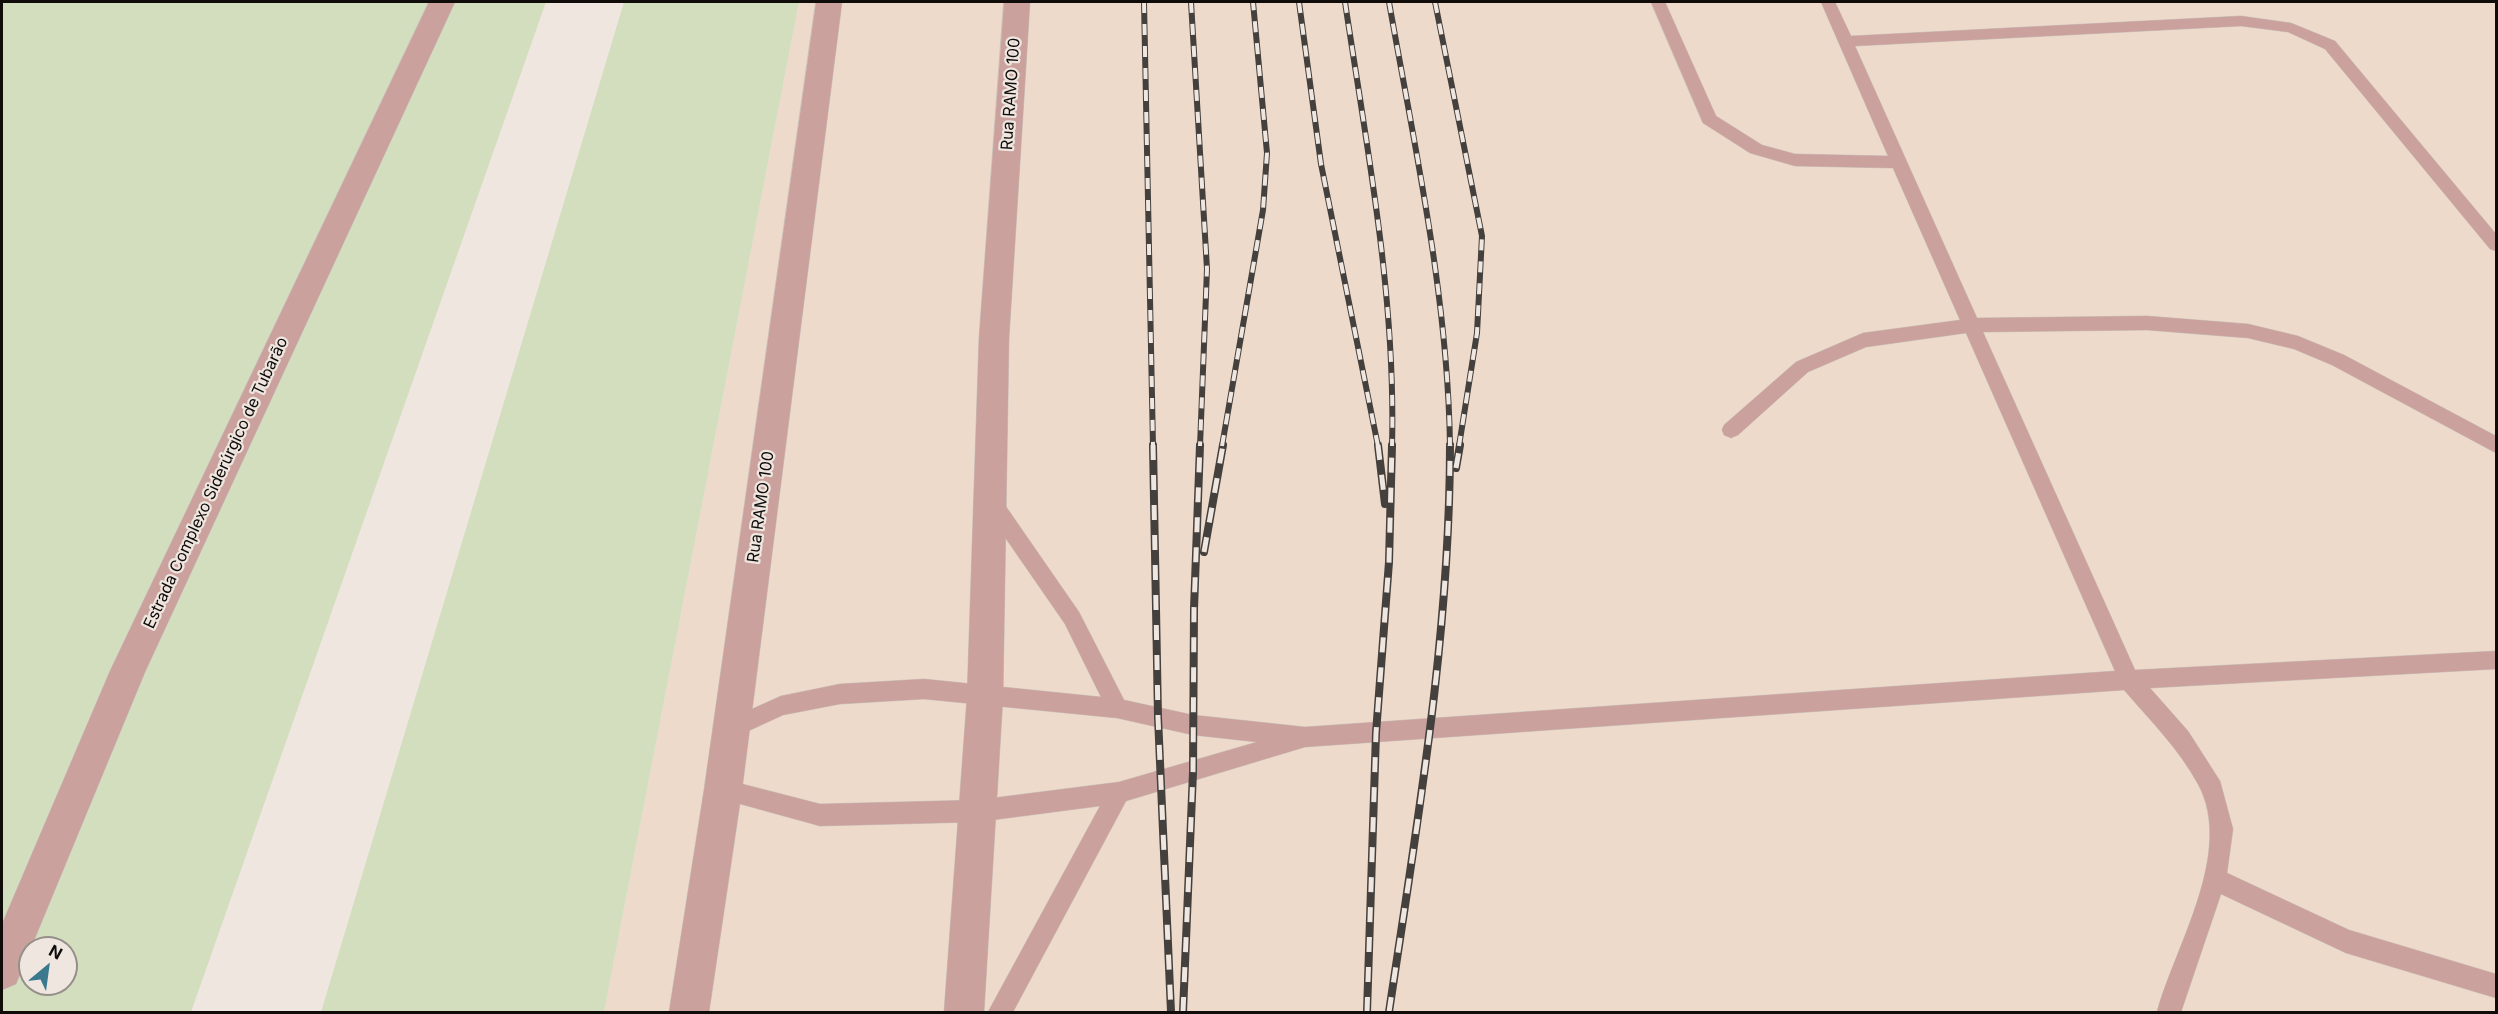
<!DOCTYPE html>
<html>
<head>
<meta charset="utf-8">
<style>
  body { margin:0 }
  #map { position:relative; width:2498px; height:1014px; overflow:hidden; background:#efe6e0; font-family:Inter,sans-serif }
  canvas { display:block }
  .frame { position:absolute; inset:0; border:3px solid #0f0c0a; pointer-events:none }
  .north { position:absolute; left:18px; top:936px; width:60px; height:60px; box-sizing:border-box; background:#efe6e0; border:2px solid #958f8a; border-radius:50%; rotate:29deg; font-size:16px; font-weight:700; line-height:24px; text-align:center; color:#0f0c0a }
  .north::after { content:''; display:block; margin:auto; width:21px; height:27px; background:#3a798e; clip-path:polygon(50% 0,100% 100%,50% 72%,0 100%) }
</style>
</head>
<body>
<div id="map">
<canvas width="2498" height="1014"></canvas>
<div class="frame"></div>
<div class="north">N</div>
</div>
<script>
const ctx = document.querySelector('canvas').getContext('2d');
ctx.lineJoin = 'round';
function fill(path, color) { ctx.fillStyle = color; ctx.fill(path, 'evenodd'); }
function stroke(path, color, width, dash) { ctx.strokeStyle = color; ctx.lineWidth = width; ctx.lineCap = dash ? 'butt' : 'round'; ctx.setLineDash(dash || []); ctx.stroke(path); }
function drawText(font, color, halo, rows, align = 'center') {
  ctx.font = font + ' Inter,sans-serif'; ctx.lineWidth = 4.5; ctx.setLineDash([]); ctx.textBaseline = 'middle'; ctx.strokeStyle = halo; ctx.fillStyle = color; for (const [text, x, y, turn = 0] of rows) {
    ctx.save(); ctx.translate(x, y); ctx.rotate((+turn || 0) * Math.PI / 180); ctx.textAlign = isNaN(turn) ? turn : align; if (halo) ctx.strokeText(text, 0, 0); ctx.fillText(text, 0, 0); ctx.restore();
  }
}
const industrial = new Path2D(`
  M 799,2 L 2496,2 L 2496,1012 L 604,1012 Z`);
const green = new Path2D(`
  M 2,2 L 546,2 L 191,1012 L 2,1012 ZM 30,948 L 66,948 L 66,984 L 30,984 Z
  M 624,2 L 799,2 L 604,1012 L 321,1012 Z`);
const service = new Path2D(`
  M 1651,2 L 1665,2 L 1716,116 L 1762,145 L 1795,154 L 1888,156 L 1821,2 L 1835,2 L 1851,36 L 2241,16 L 2291,23 L 2335,41 L 2496,234 L 2496,251 L 2490,249 L 2325,49 L 2288,32 L 2241,26 L 1855,46 L 1977,318 L 2147,316 L 2248,324 L 2298,336 L 2344,355 L 2496,436 L 2496,453 L 2332,365 L 2294,349 L 2248,338 L 2147,330 L 1983,332 L 2135,670 L 2496,651 L 2496,669 L 2150,688 L 2188,731 L 2220,781 L 2233,829 L 2227,873 L 2349,930 L 2496,974 L 2496,998 L 2346,953 L 2221,894 L 2181,1012 L 2157,1012 C 2175,946 2235,852 2198,784 C 2179,749 2150,720 2124,690 L 1305,747 L 1126,801 L 1013,1012 L 988,1012 L 1100,806 L 977,822 L 820,826 L 715,797 L 712,790 L 715,783 L 723,779 L 820,804 L 977,800 L 1119,782 L 1257,742 L 1193,735 L 1117,718 L 924,699 L 840,704 L 783,715 L 731,739 L 723,736 L 720,729 L 723,722 L 781,696 L 840,684 L 924,679 L 1101,697 L 1065,624 L 984,507 L 981,501 L 984,495 L 991,493 L 998,495 L 1079,612 L 1124,700 L 1193,715 L 1305,727 L 2115,671 L 1966,333 L 1866,347 L 1808,372 L 1738,435 L 1731,438 L 1724,435 L 1722,430 L 1724,425 L 1796,362 L 1863,333 L 1960,320 L 1893,168 L 1795,166 L 1750,153 L 1703,123 Z`);
const minor = new Path2D(`
  M 429,2 L 455,2 L 145,672 L 16,984 L 2,990 L 2,924 L 110,671 Z
  M 816,2 L 842,2 L 742,790 L 709,1012 L 669,1012 L 704,790 Z
  M 1004,2 L 1030,2 L 1009,338 L 1003,697 L 984,1012 L 944,1012 L 967,697 L 979,338 Z`);
const railFar1 = new Path2D(`
  M 1144,2 L 1153,446
  M 1191,2 L 1207,269 L 1200,446
  M 1299,2 L 1321,164 L 1378,446
  M 1345,2 C 1367,149 1396,297 1392,446
  M 1389,2 C 1415,149 1448,297 1450,446
  M 1435,2 L 1482,236 L 1477,333 L 1459,446
  M 1222,446 L 1263,210 L 1267,153 L 1253,2`);
const rail = new Path2D(`
  M 1153,445 L 1158,717 L 1171,1012
  M 1378,445 L 1385,504
  M 1456,468 L 1460,445
  M 1204,552 L 1223,445
  M 1183,1012 L 1193,772 L 1194,609 L 1200,445
  M 1367,1012 L 1376,733 L 1389,562 L 1392,445
  M 1389,1012 C 1417,823 1450,636 1450,445`);
const streetNames = [
  ["Rua RAMO 100",1011,94,-86],
  ["Estrada Complexo Siderúrgico de Tubarão",216,483,-65],
  ["Rua RAMO 100",761,507,-82]
];
fill(industrial, '#eddaca');
fill(green, '#d3debe');
stroke(service, '#cbc3be', 1);
stroke(minor, '#cbc3be', 1);
fill(service, '#cba19e');
fill(minor, '#cba19e');
stroke(railFar1, '#44403d', 6);
stroke(rail, '#44403d', 8);
stroke(railFar1, '#efe6e0', 4, [11]);
stroke(rail, '#efe6e0', 5, [15]);
drawText('16px', '#0f0c0a', '#efe6e0', streetNames);
</script>
</body>
</html>
